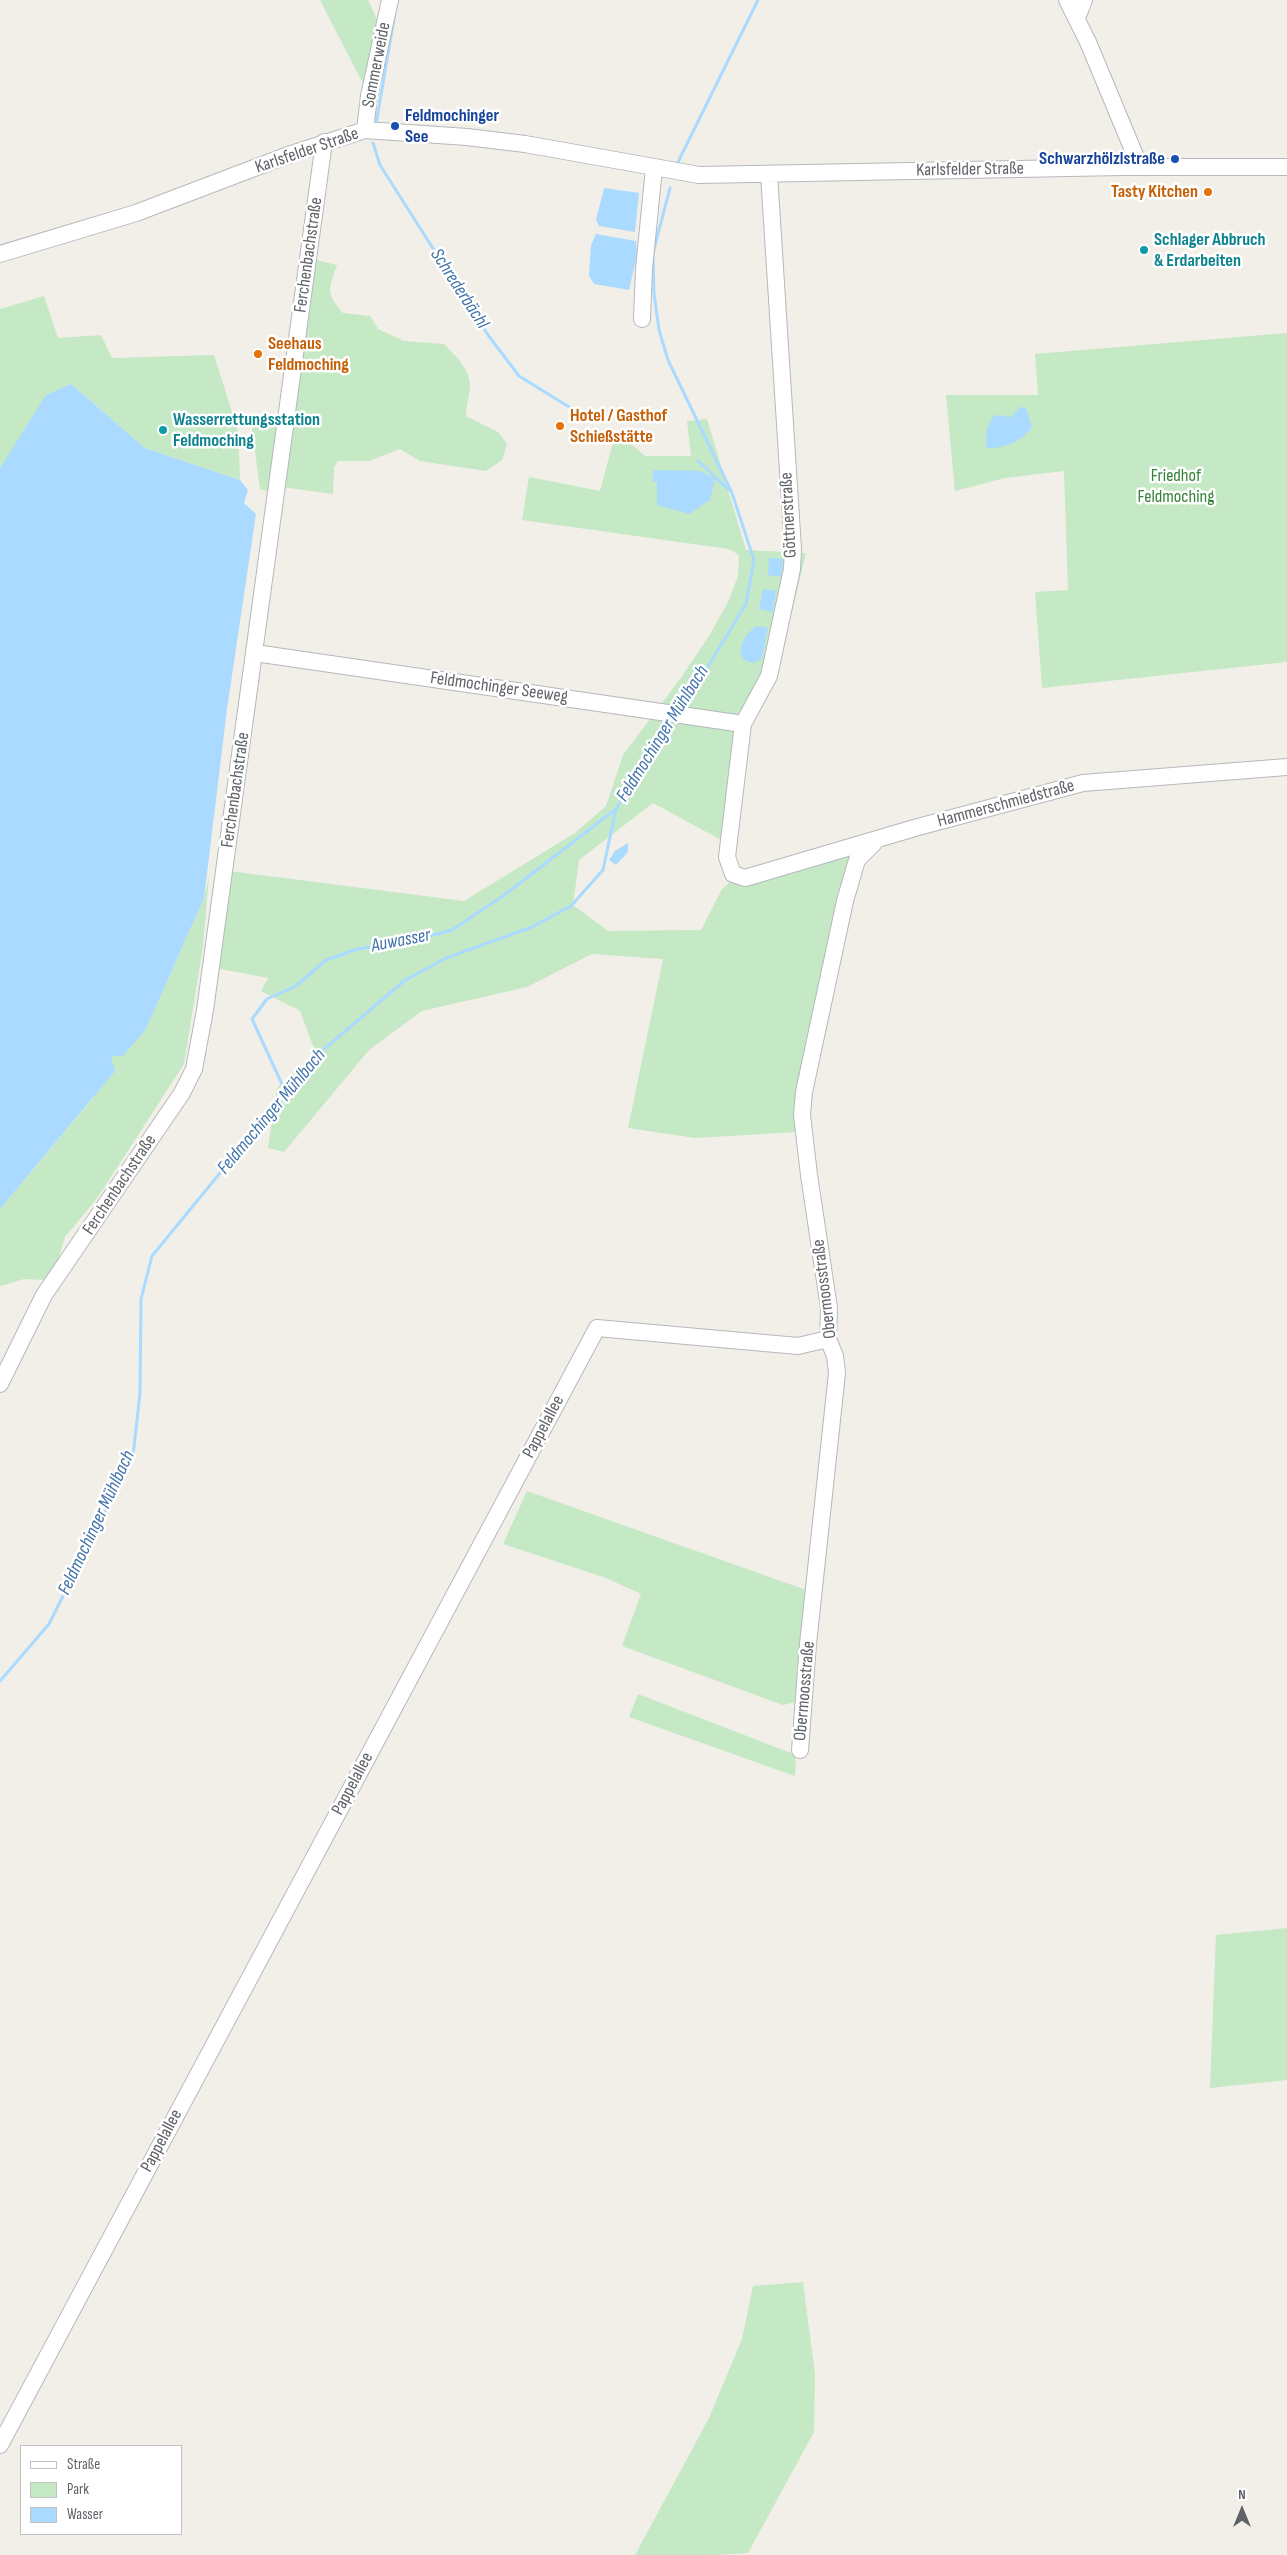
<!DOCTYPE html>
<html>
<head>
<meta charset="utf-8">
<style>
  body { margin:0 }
  #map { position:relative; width:1287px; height:2555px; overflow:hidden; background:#f1efe8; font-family:"Sofia Sans Condensed",sans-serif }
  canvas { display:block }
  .legend { position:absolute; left:20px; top:2445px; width:162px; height:90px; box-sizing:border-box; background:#fff; border:1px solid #bfc1c3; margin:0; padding:6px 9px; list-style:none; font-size:15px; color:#5f6368 }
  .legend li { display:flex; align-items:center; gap:10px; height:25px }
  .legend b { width:25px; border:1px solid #bfc1c3 }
  .north { position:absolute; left:1217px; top:2485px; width:50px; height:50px; -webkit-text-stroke:4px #fff; paint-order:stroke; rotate:0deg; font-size:14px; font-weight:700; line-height:20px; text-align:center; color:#5f6368 }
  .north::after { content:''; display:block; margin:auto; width:18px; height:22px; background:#5f6368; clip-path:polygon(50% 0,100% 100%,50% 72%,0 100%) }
</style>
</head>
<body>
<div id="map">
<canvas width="1287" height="2555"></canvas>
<ul class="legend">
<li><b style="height:6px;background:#fff"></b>Straße</li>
<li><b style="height:14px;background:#c5e8c5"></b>Park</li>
<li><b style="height:14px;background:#aadaff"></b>Wasser</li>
</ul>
<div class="north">N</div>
</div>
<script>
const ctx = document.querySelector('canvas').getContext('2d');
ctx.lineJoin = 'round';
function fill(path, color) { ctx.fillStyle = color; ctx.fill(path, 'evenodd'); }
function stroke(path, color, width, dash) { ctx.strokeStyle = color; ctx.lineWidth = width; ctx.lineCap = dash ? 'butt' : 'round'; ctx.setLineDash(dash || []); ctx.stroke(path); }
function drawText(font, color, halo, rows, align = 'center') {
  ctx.font = font + ' "Sofia Sans Condensed",sans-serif'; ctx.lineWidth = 5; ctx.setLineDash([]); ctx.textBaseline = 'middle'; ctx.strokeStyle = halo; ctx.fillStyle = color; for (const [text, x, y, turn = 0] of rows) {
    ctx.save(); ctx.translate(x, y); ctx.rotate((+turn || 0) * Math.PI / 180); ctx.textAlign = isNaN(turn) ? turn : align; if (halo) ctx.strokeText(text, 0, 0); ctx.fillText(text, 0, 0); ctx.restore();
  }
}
const green = new Path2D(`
  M 320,0 L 368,0 L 381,28 L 369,88 L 361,80 Z
  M 307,258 L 337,265 C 329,288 325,293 343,313 L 370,316 L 378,329 L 404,341 L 444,344 C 456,357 471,369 470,388 C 469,398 466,405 466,416 L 498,432 L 507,444 L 502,460 L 486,471 L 420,461 L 400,449 L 369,461 L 338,461 L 334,467 L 333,494 L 282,487 L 268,491 L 260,489 L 251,421 L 285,420 Z
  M 44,296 L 58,338 L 101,335 L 112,358 L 214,355 L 238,431 L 240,480 L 145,448 L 71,384 L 15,447 L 0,468 L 0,309 Z
  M 1287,333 L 1287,662 L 1042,688 L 1035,592 L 1068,590 L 1064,471 L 1005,478 L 955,491 L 946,395 L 1038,395 L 1035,354 Z
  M 707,419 L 746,550 L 806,553 L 792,612 L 770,674 L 741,723 L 725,842 L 653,803 L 579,860 L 573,905 L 608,931 L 701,930 L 722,889 L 736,877 L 847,854 L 852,861 L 796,1098 L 796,1132 L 695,1138 L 628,1128 L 663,959 L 592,954 L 527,987 L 422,1011 L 369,1050 L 284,1152 L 268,1148 L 277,1088 L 316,1054 L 300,1011 L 261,991 L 268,978 L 215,968 L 229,871 L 464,901 L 575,833 L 606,806 L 623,755 L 680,679 L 709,636 L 728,602 L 738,576 L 739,555 L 729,549 L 522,520 L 529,477 L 600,491 L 616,431 L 645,456 L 691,456 L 687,421 Z
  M 209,877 L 203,946 L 184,1064 L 98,1197 L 65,1237 L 55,1270 L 44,1280 L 24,1279 L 0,1286 L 0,1209 L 93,1098 L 110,1055 L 146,1029 L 204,898 Z
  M 527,1491 L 809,1591 L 796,1702 L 783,1705 L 622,1646 L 641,1594 L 606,1578 L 503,1544 Z
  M 638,1694 L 796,1755 L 795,1776 L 629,1717 Z
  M 1287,1928 L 1287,2080 L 1210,2088 L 1216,1935 Z
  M 803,2282 L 815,2374 L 814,2432 L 748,2553 L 717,2555 L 635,2555 L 709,2418 L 742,2339 L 753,2286 Z`);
const water = new Path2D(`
  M 604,188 L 639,193 L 635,232 L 599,226 L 596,220 Z
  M 596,234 L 636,241 L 637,255 L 629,290 L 594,284 L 589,276 L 591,245 Z
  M 71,384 L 145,448 L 240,480 L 248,490 L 244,503 L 256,514 L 227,709 L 204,898 L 146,1029 L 123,1056 L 111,1056 L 115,1071 L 0,1209 L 0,468 L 46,395 Z
  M 1020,407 L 1026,408 L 1032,427 C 1021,442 1009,445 991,449 L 986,447 C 986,434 986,424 995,415 L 1011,417 Z
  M 654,470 L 700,471 L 715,479 L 710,500 L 689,514 L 657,505 L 657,482 L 652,481 Z
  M 769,558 L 783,559 L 781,577 L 768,575 Z
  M 763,589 L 776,591 L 773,612 L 759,609 Z
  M 757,626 L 768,628 L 762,657 C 756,665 747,664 741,656 C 739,644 747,632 757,626 Z
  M 628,843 L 628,852 L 616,865 L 609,860 L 615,851 Z`);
const stream = new Path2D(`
  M 376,124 L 395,13
  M 373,143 L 380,165 L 488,335 L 519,376 L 574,410
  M 678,162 L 758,0
  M 670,188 L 653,253 L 654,293 L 659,330 L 668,360 L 732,493 L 754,560 L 746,604 L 707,668 L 677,709
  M 698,461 L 729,490
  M 286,1093 L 252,1019 L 267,999 L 296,986 L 326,960 L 358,949 L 412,941 L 452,930 L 503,896 L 616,809
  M 0,1681 L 49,1624 L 133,1456 L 140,1393 L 141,1299 L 152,1256 L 316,1056 L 404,981 L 446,958 L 532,927 L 571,906 L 603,870 L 616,809 L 672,719`);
const minor = new Path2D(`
  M 1067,0 L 1088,42 L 1135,155 L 1137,167
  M 1077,18 L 1084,0
  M 365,130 L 369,96 L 390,0
  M 769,174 L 793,549 L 792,569 L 769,676 L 743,724 L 727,857 L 733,874 L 745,878 L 918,827 L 1083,783 L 1287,767
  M 0,254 L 136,213 L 291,154 L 365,130 L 467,137 L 525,144 L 699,175 L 1123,167 L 1287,167
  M 642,319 L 644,269 L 654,168
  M 255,653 L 743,724
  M 0,1384 L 44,1295 L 182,1093 L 194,1069 L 205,1010 L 324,142
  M 800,1750 L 808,1644 L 837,1373 L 835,1356 L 828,1339 L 829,1308 L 809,1175 L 802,1115 L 804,1092 L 845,901 L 857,860 L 874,843
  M 0,2445 L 597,1328 L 798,1346 L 828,1339`);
const markers = [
  [395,126,5,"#1a4fb4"],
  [1175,159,5,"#1a4fb4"],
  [1208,192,5,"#e8710a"],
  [1144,250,5,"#0f9aa8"],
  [258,354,5,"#e8710a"],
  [560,426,5,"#e8710a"],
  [163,430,5,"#0f9aa8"]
];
const streetNames = [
  ["Sommerweide",377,65,-79],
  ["Karlsfelder Straße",307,151,-19],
  ["Karlsfelder Straße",970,170,-1],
  ["Ferchenbachstraße",309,255,-82],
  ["Göttnerstraße",789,515,-93],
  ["Feldmochinger Seeweg",499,688,8],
  ["Ferchenbachstraße",236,790,-82],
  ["Hammerschmiedstraße",1006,804,-15],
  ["Ferchenbachstraße",120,1185,-56],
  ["Obermoosstraße",825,1289,-97],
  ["Pappelallee",544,1427,-62],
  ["Obermoosstraße",805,1691,-85],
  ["Pappelallee",353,1784,-62],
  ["Pappelallee",162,2141,-62]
];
const transitNames = [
  ["Feldmochinger",405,116],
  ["See",405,137],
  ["Schwarzhölzlstraße",1165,159,"right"]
];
const foodNames = [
  ["Tasty Kitchen",1198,192,"right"],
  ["Seehaus",268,344],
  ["Feldmoching",268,365],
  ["Hotel / Gasthof",570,416],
  ["Schießstätte",570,437]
];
const cultureNames = [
  ["Schlager Abbruch",1154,240],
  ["& Erdarbeiten",1154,261],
  ["Wasserrettungsstation",173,420],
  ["Feldmoching",173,441]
];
const parkNames = [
  ["Friedhof",1176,476],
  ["Feldmoching",1176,497]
];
const waterNames = [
  ["Schrederbächl",459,289,57],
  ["Feldmochinger Mühlbach",663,734,-58],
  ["Auwasser",401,941,-11],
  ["Feldmochinger Mühlbach",272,1112,-50],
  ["Feldmochinger Mühlbach",97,1523,-65]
];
fill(green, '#c5e8c5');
fill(water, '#aadaff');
stroke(stream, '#aadaff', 3);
stroke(minor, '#b5b8bc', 18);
stroke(minor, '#fff', 16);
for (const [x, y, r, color] of markers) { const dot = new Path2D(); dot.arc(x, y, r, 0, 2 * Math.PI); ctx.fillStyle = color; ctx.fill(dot); stroke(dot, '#fff', 2); }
drawText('18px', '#5f6368', '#fff', streetNames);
drawText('bold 18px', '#164399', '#fff', transitNames, 'left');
drawText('bold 18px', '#c56008', '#fff', foodNames, 'left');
drawText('bold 18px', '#0d838f', '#fff', cultureNames, 'left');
drawText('18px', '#348238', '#fff', parkNames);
drawText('italic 19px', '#4174aa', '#fff', waterNames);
</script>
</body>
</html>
